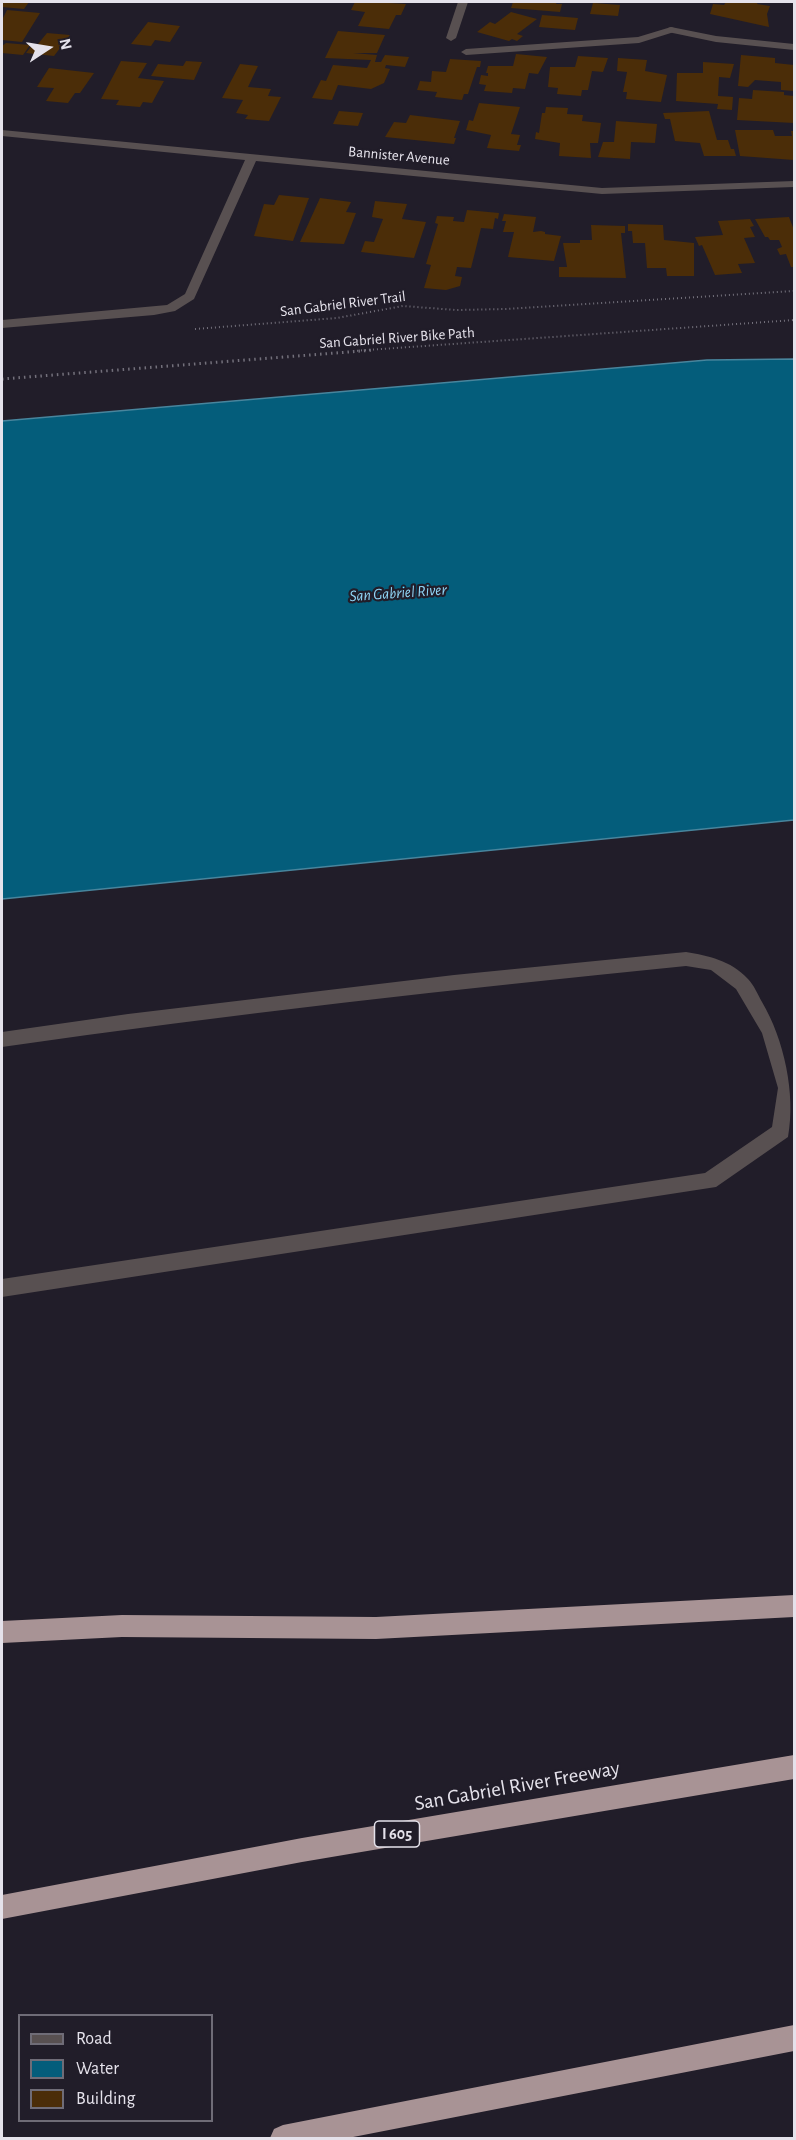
<!DOCTYPE html>
<html>
<head>
<meta charset="utf-8">
<style>
  body { margin:0 }
  #map { position:relative; width:796px; height:2140px; overflow:hidden; background:#211d29; font-family:"Alegreya Sans",sans-serif }
  canvas { display:block }
  .frame { position:absolute; inset:0; border:3px solid #e5e2eb; pointer-events:none }
  .legend { position:absolute; left:18px; top:2014px; width:195px; height:108px; box-sizing:border-box; background:#211d29; border:2px solid #6f6c77; margin:0; padding:8px 10px; list-style:none; font-size:18px; color:#e5e2eb }
  .legend li { display:flex; align-items:center; gap:12px; height:30px }
  .legend b { width:30px; border:2px solid #6f6c77 }
  .north { position:absolute; left:18px; top:18px; width:60px; height:60px; -webkit-text-stroke:4px #211d29; paint-order:stroke; rotate:78deg; font-size:16px; font-weight:700; line-height:24px; text-align:center; color:#e5e2eb }
  .north::after { content:''; display:block; margin:auto; width:21px; height:27px; background:#e5e2eb; clip-path:polygon(50% 0,100% 100%,50% 72%,0 100%) }
</style>
</head>
<body>
<div id="map">
<canvas width="796" height="2140"></canvas>
<div class="frame"></div>
<ul class="legend">
<li><b style="height:8px;background:#585051"></b>Road</li>
<li><b style="height:16px;background:#045d7b"></b>Water</li>
<li><b style="height:16px;background:#4b2d08"></b>Building</li>
</ul>
<div class="north">N</div>
</div>
<script>
const ctx = document.querySelector('canvas').getContext('2d');
ctx.lineJoin = 'round';
function fill(path, color) { ctx.fillStyle = color; ctx.fill(path, 'evenodd'); }
function stroke(path, color, width, dash) { ctx.strokeStyle = color; ctx.lineWidth = width; ctx.lineCap = dash ? 'butt' : 'round'; ctx.setLineDash(dash || []); ctx.stroke(path); }
function drawText(font, color, halo, rows, align = 'center') {
  ctx.font = font + ' "Alegreya Sans",sans-serif'; ctx.lineWidth = 4.5; ctx.setLineDash([]); ctx.textBaseline = 'middle'; ctx.strokeStyle = halo; ctx.fillStyle = color; for (const [text, x, y, turn = 0] of rows) {
    ctx.save(); ctx.translate(x, y); ctx.rotate((+turn || 0) * Math.PI / 180); ctx.textAlign = isNaN(turn) ? turn : align; if (halo) ctx.strokeText(text, 0, 0); ctx.fillText(text, 0, 0); ctx.restore();
  }
}
const water = new Path2D(`
  M 794,359 L 794,820 L 2,899 L 2,421 L 707,360 Z`);
const building = new Path2D(`
  M 2,2 L 29,2 L 24,9 L 2,7 Z
  M 355,2 L 373,2 L 406,4 L 401,15 L 396,15 L 389,29 L 358,26 L 365,12 L 351,10 Z
  M 513,2 L 557,2 L 556,4 L 562,4 L 560,12 L 511,8 Z
  M 726,2 L 758,2 L 757,4 L 770,6 L 767,14 L 769,27 L 710,14 L 713,4 L 724,5 Z
  M 593,3 L 620,5 L 618,16 L 590,14 Z
  M 7,10 L 40,13 L 22,42 L 2,40 L 2,20 Z
  M 511,12 L 537,19 L 517,34 L 523,36 L 517,41 L 512,39 L 509,41 L 477,32 L 490,22 L 495,24 Z
  M 542,15 L 578,18 L 575,30 L 539,27 Z
  M 148,22 L 180,26 L 170,42 L 155,40 L 151,46 L 131,44 Z
  M 338,31 L 385,35 L 377,53 L 353,53 L 377,55 L 375,62 L 381,62 L 385,55 L 409,57 L 405,67 L 386,65 L 385,68 L 390,69 L 384,83 L 371,89 L 338,85 L 332,100 L 312,98 L 321,80 L 326,81 L 333,65 L 367,68 L 371,60 L 325,58 Z
  M 47,33 L 70,35 L 54,56 L 26,53 L 33,44 L 38,44 Z
  M 6,43 L 30,45 L 23,55 L 2,53 L 2,46 Z
  M 516,54 L 547,57 L 538,74 L 529,73 L 525,89 L 513,88 L 512,93 L 484,91 L 486,85 L 479,84 L 481,75 L 488,76 L 488,73 L 486,73 L 488,66 L 513,66 Z
  M 741,55 L 775,58 L 775,63 L 794,65 L 794,91 L 781,90 L 781,82 L 755,80 L 748,87 L 738,86 Z
  M 578,56 L 608,58 L 603,72 L 592,71 L 588,90 L 582,90 L 581,96 L 557,94 L 558,88 L 548,87 L 550,67 L 575,67 Z
  M 618,58 L 647,60 L 645,71 L 667,75 L 661,102 L 626,99 L 627,92 L 623,92 L 627,72 L 617,71 Z
  M 450,59 L 481,61 L 480,67 L 477,67 L 468,94 L 464,94 L 462,100 L 435,97 L 437,92 L 417,90 L 420,81 L 431,82 L 432,71 L 446,72 Z
  M 121,61 L 147,63 L 138,78 L 164,81 L 152,103 L 143,102 L 140,107 L 116,105 L 119,100 L 101,99 Z
  M 186,61 L 202,62 L 194,80 L 151,76 L 158,64 L 183,66 Z
  M 703,62 L 734,64 L 730,78 L 719,77 L 718,96 L 733,97 L 732,110 L 717,109 L 718,104 L 676,101 L 677,73 L 703,73 Z
  M 240,64 L 258,66 L 248,87 L 271,89 L 268,96 L 281,97 L 269,121 L 245,119 L 248,115 L 236,113 L 243,100 L 222,98 Z
  M 49,68 L 94,73 L 80,93 L 75,93 L 68,103 L 46,101 L 54,88 L 37,87 Z
  M 753,90 L 784,92 L 784,95 L 794,96 L 794,123 L 737,120 L 739,98 L 752,99 Z
  M 479,103 L 520,107 L 511,134 L 520,135 L 517,145 L 521,145 L 519,151 L 487,148 L 491,135 L 466,130 L 469,120 L 473,121 Z
  M 546,107 L 568,108 L 567,114 L 583,115 L 582,121 L 601,123 L 598,143 L 590,143 L 591,158 L 559,156 L 560,143 L 535,139 L 536,132 L 539,133 L 542,113 L 545,113 Z
  M 339,111 L 363,113 L 358,126 L 333,124 Z
  M 709,111 L 717,140 L 728,140 L 731,149 L 734,149 L 736,156 L 704,156 L 700,143 L 675,141 L 670,119 L 665,119 L 663,113 Z
  M 410,115 L 460,121 L 454,138 L 456,138 L 454,144 L 385,137 L 394,122 L 406,123 Z
  M 616,121 L 657,124 L 655,143 L 631,142 L 630,159 L 598,157 L 603,142 L 614,142 Z
  M 735,130 L 773,130 L 775,136 L 792,136 L 791,131 L 794,131 L 794,160 L 740,156 Z
  M 279,195 L 309,198 L 293,241 L 254,236 L 264,204 L 274,205 Z
  M 320,198 L 351,202 L 346,212 L 356,213 L 344,244 L 300,242 Z
  M 375,201 L 407,204 L 402,219 L 426,222 L 414,258 L 361,252 L 365,241 L 374,242 L 383,219 L 372,217 Z
  M 467,210 L 499,213 L 498,219 L 495,218 L 493,229 L 481,228 L 471,268 L 457,267 L 455,276 L 462,277 L 460,286 L 446,290 L 424,288 L 431,265 L 426,264 L 438,224 L 435,223 L 437,216 L 454,217 L 453,221 L 464,222 Z
  M 504,214 L 536,217 L 533,232 L 541,231 L 545,232 L 545,234 L 561,236 L 554,261 L 508,257 L 514,232 L 503,232 L 506,221 L 502,221 Z
  M 789,217 L 794,230 L 794,267 L 791,267 L 786,254 L 780,255 L 777,249 L 782,247 L 779,240 L 770,240 L 768,237 L 765,237 L 755,219 Z
  M 750,219 L 754,226 L 750,227 L 755,237 L 744,238 L 755,263 L 738,264 L 742,273 L 715,275 L 702,245 L 699,246 L 695,237 L 723,235 L 718,221 Z
  M 628,224 L 663,225 L 664,240 L 694,243 L 694,276 L 667,276 L 666,268 L 647,268 L 645,243 L 633,243 L 632,231 L 628,231 Z
  M 591,225 L 625,226 L 625,233 L 621,233 L 626,278 L 559,277 L 559,267 L 567,267 L 563,243 L 580,243 L 580,240 L 592,240 Z`);
const pathFar1 = new Path2D(`
  M 195,329 L 337,318 L 403,306 L 456,310 L 507,309 L 794,291
  M 353,351 L 794,320`);
const path = new Path2D(`
  M 2,379 L 374,350`);
const lane = new Path2D(`
  M 671,27 L 674,28 L 674,32 L 639,43 L 466,55 L 461,52 L 466,49 L 638,37 Z
  M 686,952 C 709,956 730,960 748,979 C 754,985 758,995 762,1002 C 784,1039 796,1094 788,1137 L 716,1187 L 2,1297 L 2,1279 L 705,1173 L 772,1127 L 778,1088 L 762,1033 L 736,989 L 711,970 L 686,966 C 457,989 229,1014 2,1047 L 2,1032 L 128,1014 L 454,975 Z`);
const street = new Path2D(`
  M 458,2 L 468,2 L 456,38 L 451,41 L 446,38 Z
  M 671,27 L 716,36 L 794,44 L 794,50 L 716,42 L 668,32 L 668,28 Z
  M 2,130 L 602,188 L 794,181 L 794,187 L 602,194 L 256,161 L 194,299 L 175,311 L 154,315 L 2,328 L 2,320 L 167,305 L 185,294 L 245,160 L 2,136 Z`);
const highway = new Path2D(`
  M 794,1595 L 794,1617 L 376,1639 L 122,1637 L 2,1643 L 2,1621 L 122,1615 L 376,1617 Z
  M 794,1755 L 794,1779 L 302,1862 L 2,1919 L 2,1895 L 302,1838 Z
  M 794,2025 L 794,2051 L 348,2138 L 270,2138 L 274,2129 L 283,2125 Z`);
const farStreetnames = [
  ["Bannister Avenue",399,156,5],
  ["San Gabriel River Trail",343,304,-7],
  ["San Gabriel River Bike Path",397,338,-4]
];
const farWaternames = [
  ["San Gabriel River",398,593,-4]
];
const shields = [
  [397,1834,45]
];
const shieldNames = [
  ["I 605",397,1834]
];
const nearStreetnames = [
  ["San Gabriel River Freeway",517,1786,-10]
];
fill(water, '#045d7b');
stroke(water, '#48859d', 1.5);
fill(building, '#4b2d08');
stroke(pathFar1, '#73707b', 2, [1, 3]);
stroke(path, '#73707b', 3, [1.5, 4]);
fill(lane, '#585051');
fill(street, '#585051');
fill(highway, '#a89395');
drawText('15px', '#e5e2eb', '#211d29', farStreetnames);
drawText('italic 16px', '#90d6f7', '#211d29', farWaternames);
for (const [x, y, w] of shields) { const box = new Path2D(); box.roundRect(x - w / 2, y - 13, w, 26, 4.5); ctx.fillStyle = '#211d29'; ctx.fill(box); stroke(box, '#e5e2eb', 1.5); }
drawText('bold 16px', '#e5e2eb', null, shieldNames);
drawText('21px', '#e5e2eb', '#211d29', nearStreetnames);
</script>
</body>
</html>
